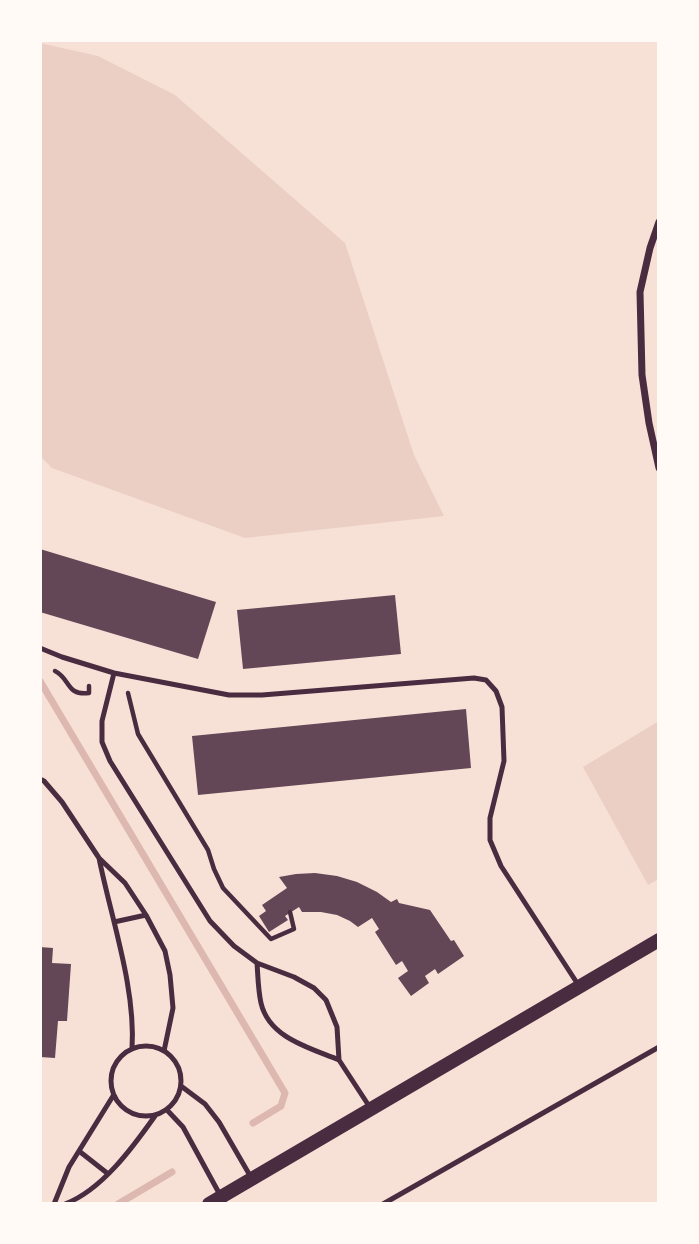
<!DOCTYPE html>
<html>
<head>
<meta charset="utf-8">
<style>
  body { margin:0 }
  #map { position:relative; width:699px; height:1244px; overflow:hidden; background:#f7e1d7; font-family:"Fira Sans Condensed",sans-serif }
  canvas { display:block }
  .frame { position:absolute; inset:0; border:42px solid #fffaf5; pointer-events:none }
</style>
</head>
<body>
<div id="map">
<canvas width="699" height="1244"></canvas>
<div class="frame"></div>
</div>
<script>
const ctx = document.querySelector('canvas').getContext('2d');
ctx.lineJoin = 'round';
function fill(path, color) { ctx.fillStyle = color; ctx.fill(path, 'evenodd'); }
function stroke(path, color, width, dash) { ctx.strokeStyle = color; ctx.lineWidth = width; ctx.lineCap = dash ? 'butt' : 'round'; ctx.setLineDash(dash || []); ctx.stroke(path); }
const green = new Path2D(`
  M 40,43 L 98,56 L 175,95 L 345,243 L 414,455 L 444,516 L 245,538 L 52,468 L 40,456 Z
  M 659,721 L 659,879 L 648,885 L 583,767 Z`);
const stream = new Path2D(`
  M 40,681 L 285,1093 L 281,1106 L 253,1123
  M 118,1204 L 172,1172`);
const building = new Path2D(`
  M 40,549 L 216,602 L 198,659 L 40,612 Z
  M 395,595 L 401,654 L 243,669 L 237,610 Z
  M 466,709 L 471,768 L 198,795 L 192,736 Z
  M 315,873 L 337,876 L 357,882 L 377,892 L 391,902 L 397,899 L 399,903 L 430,910 L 451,941 L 454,940 L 464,956 L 438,974 L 435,969 L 425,976 L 429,983 L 411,996 L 398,978 L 408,971 L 402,961 L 396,965 L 375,932 L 379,929 L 372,918 L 358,927 L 350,921 L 337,915 L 321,912 L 302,912 L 299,907 L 285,916 L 288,920 L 269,932 L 259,916 L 266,911 L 262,905 L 287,888 L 279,877 L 296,874 Z
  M 40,947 L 53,948 L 52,963 L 71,964 L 67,1021 L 58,1021 L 55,1058 L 40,1057 Z`);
const path = new Path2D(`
  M 55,671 C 71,679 66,696 89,693 L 89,686
  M 128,693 L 138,734 L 208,850 L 214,869 L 223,888 L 271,939 L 294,929 L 290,912`);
const service = new Path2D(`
  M 40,648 L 62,657 L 114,673 L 229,695 L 262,695 L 474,678 L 486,680 L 496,691 L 502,707 L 504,761 L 490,818 L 490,840 L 501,866 L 579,986
  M 114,673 L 102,721 L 102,742 L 110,761 L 210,921 L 234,946 L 257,963 L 294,977 L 314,988 L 326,1000 L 337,1027 L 339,1060 L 371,1109
  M 40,779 L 44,781 L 62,802 L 99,858 L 125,883 L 146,915 L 165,951 L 170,975 L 173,1008 L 164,1051
  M 99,858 C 111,918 136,988 132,1049
  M 114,922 L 146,915
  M 257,963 C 258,976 258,990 261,1003 C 269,1038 310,1048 339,1060
  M111 1081a35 35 0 1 1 70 0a35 35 0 1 1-70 0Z
  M 181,1086 L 205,1104 L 219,1122 L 252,1179
  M 167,1110 L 183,1127 L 225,1204
  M 79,1151 L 107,1173
  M 54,1204 L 69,1167 L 113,1096
  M 65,1204 C 102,1190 133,1147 155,1116
  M 383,1204 L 659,1047`);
const minor = new Path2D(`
  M 659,222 L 650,248 L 640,292 L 642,375 L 649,423 L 659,468`);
const secondary = new Path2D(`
  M 209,1204 L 659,940`);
fill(green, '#ebcfc5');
stroke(stream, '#dcb8b0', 7);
fill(building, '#644757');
stroke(path, '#4a2c40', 4.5);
stroke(service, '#4a2c40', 5);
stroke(minor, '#4a2c40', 7);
stroke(secondary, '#4a2c40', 14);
</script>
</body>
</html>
